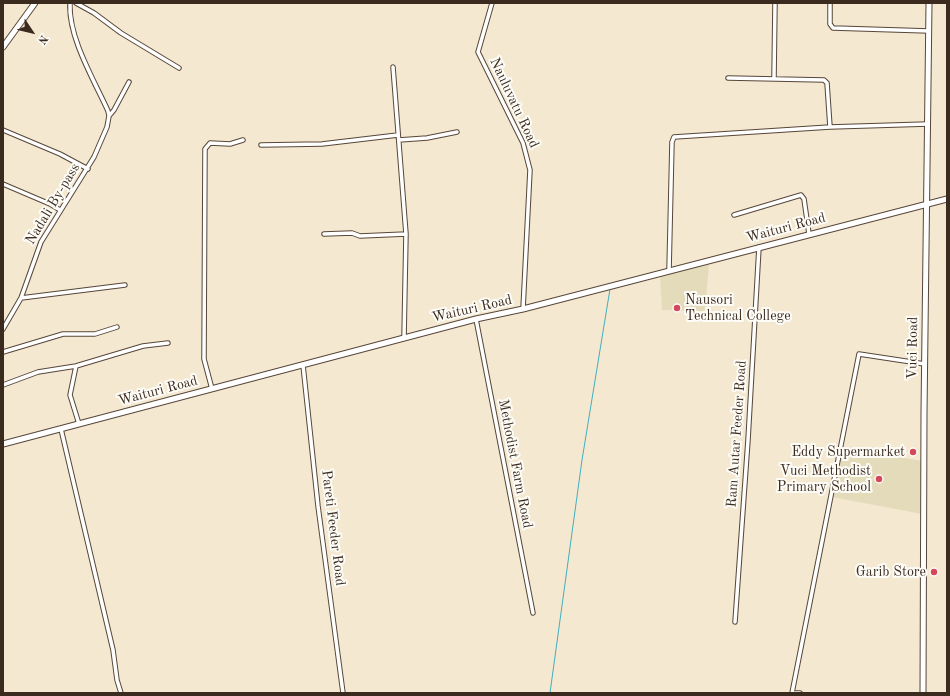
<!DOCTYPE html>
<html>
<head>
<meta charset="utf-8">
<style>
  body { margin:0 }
  #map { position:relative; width:950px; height:696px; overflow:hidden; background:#f4e8d1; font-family:"Old Standard TT",serif }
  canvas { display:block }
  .frame { position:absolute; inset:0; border:4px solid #3b2a1e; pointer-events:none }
  .north { position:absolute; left:12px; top:12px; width:40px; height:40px; -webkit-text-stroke:3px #fdfcf7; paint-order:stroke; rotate:125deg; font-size:11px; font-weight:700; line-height:16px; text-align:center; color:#3b2a1e }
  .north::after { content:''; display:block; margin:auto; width:14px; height:18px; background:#3b2a1e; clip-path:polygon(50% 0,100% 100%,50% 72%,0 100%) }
</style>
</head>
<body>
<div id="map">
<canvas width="950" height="696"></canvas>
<div class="frame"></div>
<div class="north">N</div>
</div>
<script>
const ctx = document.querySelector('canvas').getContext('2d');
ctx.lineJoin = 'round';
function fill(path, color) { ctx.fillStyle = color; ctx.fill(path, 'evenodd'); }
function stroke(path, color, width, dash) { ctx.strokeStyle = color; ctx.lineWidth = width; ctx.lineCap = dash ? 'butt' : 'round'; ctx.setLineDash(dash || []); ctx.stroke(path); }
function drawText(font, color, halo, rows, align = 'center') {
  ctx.font = font + ' "Old Standard TT",serif'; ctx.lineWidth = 4; ctx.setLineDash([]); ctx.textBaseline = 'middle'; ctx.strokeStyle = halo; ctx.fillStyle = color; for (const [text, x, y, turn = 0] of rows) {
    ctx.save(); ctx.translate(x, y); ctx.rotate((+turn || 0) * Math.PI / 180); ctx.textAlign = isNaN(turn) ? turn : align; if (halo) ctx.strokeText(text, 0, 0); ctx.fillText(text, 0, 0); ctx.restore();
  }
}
const built = new Path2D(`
  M 709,263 L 705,311 L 662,310 L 660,277 Z
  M 842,447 L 922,461 L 922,514 L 832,497 Z`);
const stream = new Path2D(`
  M 550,693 L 582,460 L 610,289`);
const street = new Path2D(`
  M 76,3 L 94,13 L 121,33 L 179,68
  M 492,3 L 478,52 L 523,143 L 530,170 L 523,309
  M 830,3 L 830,24 L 833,28 L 929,31
  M 393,67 L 406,234 L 404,338
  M 728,78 L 824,80 L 827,83 L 830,127
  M 774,78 L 775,3
  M 109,116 L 114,110 L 129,82
  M 3,130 L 60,154 L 88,169
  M 399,140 L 427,138 L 457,132
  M 261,145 L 322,144 L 398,135
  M 3,184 L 50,204 L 60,210
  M 734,215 L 801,195 L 804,199 L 809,234
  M 324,234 L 352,233 L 360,236 L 406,234
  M 669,271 L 672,142 L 674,137 L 830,127 L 928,124
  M 21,298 L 125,285
  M 476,319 L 533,613
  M 3,329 L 21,298 L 41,242 L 94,157 L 107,127 L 109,116 L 108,111 C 94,80 68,37 70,3
  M 3,352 L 63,334 L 95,334 L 117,327
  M 303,365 L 318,506 L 343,693
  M 76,366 L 70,395 L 79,424
  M 3,385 L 38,372 L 76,366 L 143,346 L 168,343
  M 212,389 L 204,359 L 205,149 L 210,143 L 230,144 L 243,140
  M 61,429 L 113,650 L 117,680 L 121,693
  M 735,622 L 748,440 L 759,247
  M 792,693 L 859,354 L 925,364
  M 795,693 L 800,693`);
const secondary = new Path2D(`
  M 3,47 L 35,3
  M 3,444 L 476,319 L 523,309 L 947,199
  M 923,693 L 924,413 L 929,3`);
const markers = [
  [677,308,4,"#d1495b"],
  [913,452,4,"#d1495b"],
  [879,479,4,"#d1495b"],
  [934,572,4,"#d1495b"]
];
const streetNames = [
  ["Nauluvatu Road",514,103,65],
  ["Nadali By-pass",53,204,-59],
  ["Waituri Road",786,228,-15],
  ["Waituri Road",472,309,-13],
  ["Vuci Road",913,348,-89],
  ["Waituri Road",158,391,-15],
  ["Ram Autar Feeder Road",737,434,-86],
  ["Methodist Farm Road",515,464,79],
  ["Pareti Feeder Road",333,528,83]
];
const poiNames = [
  ["Nausori",685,300,"left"],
  ["Technical College",685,316,"left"],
  ["Eddy Supermarket",905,452],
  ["Vuci Methodist",871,471],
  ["Primary School",871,487],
  ["Garib Store",926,572]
];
fill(built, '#e4dbba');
stroke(stream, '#40aebd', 1);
stroke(street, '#574639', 5.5);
stroke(secondary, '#574639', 7);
stroke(street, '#fff', 3.5);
stroke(secondary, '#fff', 5);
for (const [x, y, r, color] of markers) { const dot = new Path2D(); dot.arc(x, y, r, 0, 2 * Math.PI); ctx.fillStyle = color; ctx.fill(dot); stroke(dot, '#fdfcf7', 1.5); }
drawText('14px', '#3b2a1e', '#fdfcf7', streetNames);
drawText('14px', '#3b2a1e', '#fdfcf7', poiNames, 'right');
</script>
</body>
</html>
